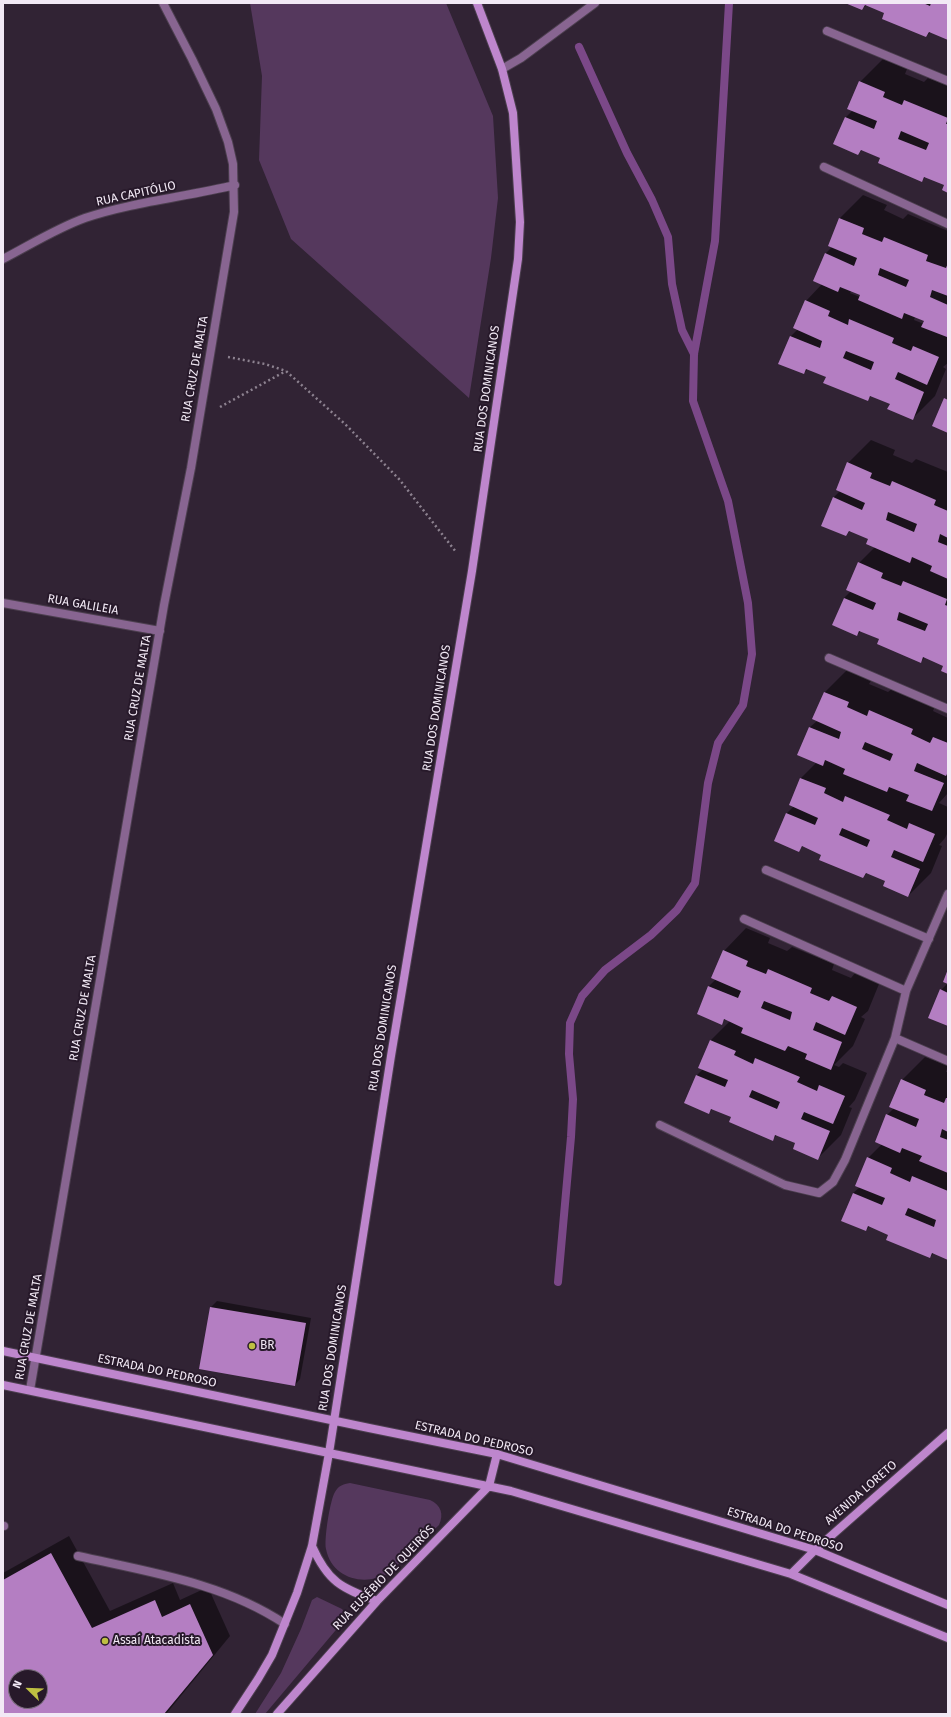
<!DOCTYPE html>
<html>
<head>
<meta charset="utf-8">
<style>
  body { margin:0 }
  #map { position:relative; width:951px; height:1717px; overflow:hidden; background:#312334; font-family:"Fira Sans",sans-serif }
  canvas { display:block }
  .frame { position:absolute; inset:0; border:4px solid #f2e9f5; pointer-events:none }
  .north { position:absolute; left:8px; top:1669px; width:40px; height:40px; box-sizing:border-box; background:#27192a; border:1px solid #786c7b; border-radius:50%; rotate:293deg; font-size:11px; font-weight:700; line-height:16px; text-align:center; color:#f2e9f5 }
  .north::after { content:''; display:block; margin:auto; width:14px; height:18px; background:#bebf42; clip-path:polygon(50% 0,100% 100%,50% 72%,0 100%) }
</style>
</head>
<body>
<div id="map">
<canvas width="951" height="1717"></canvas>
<div class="frame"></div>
<div class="north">N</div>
</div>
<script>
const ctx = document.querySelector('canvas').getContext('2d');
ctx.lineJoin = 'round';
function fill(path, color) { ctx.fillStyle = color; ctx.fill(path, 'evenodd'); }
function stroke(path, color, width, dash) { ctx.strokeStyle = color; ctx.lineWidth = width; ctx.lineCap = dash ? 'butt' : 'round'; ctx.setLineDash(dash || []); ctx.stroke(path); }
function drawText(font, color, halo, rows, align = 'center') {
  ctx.font = font + ' "Fira Sans",sans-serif'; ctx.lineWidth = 4; ctx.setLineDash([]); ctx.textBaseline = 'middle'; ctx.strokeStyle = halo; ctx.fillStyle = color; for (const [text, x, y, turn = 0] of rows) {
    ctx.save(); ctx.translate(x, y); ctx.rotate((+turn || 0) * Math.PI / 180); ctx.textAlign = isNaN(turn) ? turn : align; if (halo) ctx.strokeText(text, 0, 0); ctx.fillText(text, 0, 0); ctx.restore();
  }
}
const green = new Path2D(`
  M 250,3 L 446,3 L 493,116 L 498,198 L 491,258 L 469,398 L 291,239 L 259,160 L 262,76 Z
  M 350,1483 L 430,1500 C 441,1505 444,1514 439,1525 L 389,1573 C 365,1587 332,1579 326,1549 C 324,1539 330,1500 335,1492 C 338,1486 343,1484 350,1483 Z
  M 317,1597 L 342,1609 L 345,1613 L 346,1618 L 265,1714 L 255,1714 L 281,1673 L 301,1629 L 312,1600 Z`);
const shadow = new Path2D(`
  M 848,3 L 948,3 L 948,39 L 931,32 L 926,36 L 886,13 L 867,5 L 862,9 Z
  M 883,59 L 907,69 L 905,74 L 924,82 L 928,78 L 948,86 L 948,192 L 945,184 L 926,176 L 922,181 L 881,158 L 862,150 L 858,154 L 834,144 L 846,117 L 853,110 L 860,82 Z
  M 863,195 L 887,205 L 884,210 L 903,219 L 908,214 L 948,231 L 948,363 L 943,367 L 946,369 L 935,396 L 912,419 L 891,403 L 872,395 L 867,400 L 827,377 L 808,369 L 804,373 L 780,363 L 791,336 L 798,329 L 806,301 L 822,284 L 825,254 L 832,247 L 829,245 L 840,218 ZM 852,290 L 861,294 L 860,297 L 850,293 ZM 915,317 L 925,321 L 924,324 L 914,320 Z
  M 871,440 L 895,450 L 893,455 L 912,463 L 916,459 L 948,472 L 948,673 L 944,665 L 925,657 L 921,662 L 880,639 L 861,631 L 857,635 L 833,625 L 844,598 L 851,591 L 859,563 L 875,547 L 869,538 L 850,531 L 846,535 L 833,498 L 840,491 L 848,463 Z
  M 848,669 L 872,679 L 869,684 L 888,692 L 893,688 L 935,706 L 933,711 L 948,718 L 948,793 L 939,803 L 948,807 L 948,832 L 945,838 L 939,845 L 942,846 L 931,873 L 908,896 L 886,880 L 868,872 L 863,877 L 822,854 L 803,846 L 799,850 L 775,840 L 787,813 L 794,806 L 790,805 L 801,778 L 817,762 L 799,754 L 810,727 L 817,721 L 813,719 L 825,692 Z
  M 746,928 L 770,938 L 768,943 L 787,951 L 792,947 L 834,964 L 832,970 L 851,978 L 855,973 L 879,984 L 868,1011 L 861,1017 L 865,1019 L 853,1046 L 834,1065 L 839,1067 L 843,1063 L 867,1073 L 855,1100 L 849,1107 L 852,1108 L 841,1135 L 818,1158 L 796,1143 L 777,1135 L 773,1139 L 732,1116 L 713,1108 L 709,1113 L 697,1075 L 703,1069 L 700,1067 L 711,1040 L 730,1021 L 726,1019 L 721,1023 L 698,1013 L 709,986 L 716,979 L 724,951 Z
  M 948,972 L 948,1025 L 941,990 L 948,983 Z
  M 925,1057 L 948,1066 L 946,1072 L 948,1072 L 948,1259 L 934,1253 L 930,1257 L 889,1234 L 870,1226 L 866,1230 L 853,1193 L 860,1187 L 868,1158 L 882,1144 L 887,1115 L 894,1108 L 902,1080 Z
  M 217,1301 L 311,1318 L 300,1379 L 295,1385 L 211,1307 Z
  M 69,1536 L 110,1611 L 173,1583 L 180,1600 L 208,1587 L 230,1636 L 166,1714 L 3,1714 L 3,1573 ZM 16,1677 L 40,1677 L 40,1701 L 16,1701 Z`);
const stream = new Path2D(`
  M 579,47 L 627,153 L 652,200 L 668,237 L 672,284 L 682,330 L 694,354
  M 558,1282 L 571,1137 L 573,1099 L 569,1054 L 570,1023 L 582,996 L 605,970 L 651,935 L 677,910 L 695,883 L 708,783 L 718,743 L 743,705 L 752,654 L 748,603 L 728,501 L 693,401 L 694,354 L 715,241 L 729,3`);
const building = new Path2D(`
  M 845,3 L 923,3 L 930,6 L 931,3 L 948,3 L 948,40 L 929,32 L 926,37 L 882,19 L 884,13 L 865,5 L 862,10 Z
  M 859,81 L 885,92 L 883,97 L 902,105 L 904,100 L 948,118 L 946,124 L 948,124 L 948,193 L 942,190 L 944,185 L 924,177 L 922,182 L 878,163 L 880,158 L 861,150 L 858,155 L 833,144 L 845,117 L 874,129 L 877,121 L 847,109 ZM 901,131 L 929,143 L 926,150 L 898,139 Z
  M 839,218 L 864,228 L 862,234 L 882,242 L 884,237 L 928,255 L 926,261 L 946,268 L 948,263 L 948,296 L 932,290 L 930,297 L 948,305 L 947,337 L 921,327 L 924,321 L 904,313 L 902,319 L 858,300 L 860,295 L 840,287 L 838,292 L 813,281 L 825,253 L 854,266 L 857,258 L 828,246 ZM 880,268 L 909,280 L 906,287 L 878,275 Z
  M 805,300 L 830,311 L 828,316 L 848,325 L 849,319 L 894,338 L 892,343 L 911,351 L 913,346 L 939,357 L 927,385 L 898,372 L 895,379 L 924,392 L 913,420 L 887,409 L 890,404 L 870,396 L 868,401 L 823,383 L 826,377 L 806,369 L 804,374 L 778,364 L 790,336 L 820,348 L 822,341 L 793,328 ZM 846,351 L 874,362 L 871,370 L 843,358 Z
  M 944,398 L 948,400 L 948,433 L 932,426 Z
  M 847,462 L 872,473 L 870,478 L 890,486 L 892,481 L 936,500 L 934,505 L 948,511 L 948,538 L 940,534 L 938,542 L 948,546 L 948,579 L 930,571 L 932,566 L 912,557 L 910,563 L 866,544 L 868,539 L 849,531 L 846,536 L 821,526 L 833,497 L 862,510 L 865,503 L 836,490 ZM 888,512 L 917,524 L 914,532 L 886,520 Z
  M 858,562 L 883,573 L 881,578 L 901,586 L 903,581 L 947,599 L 945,605 L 948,606 L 948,674 L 941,671 L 943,666 L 923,657 L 921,663 L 877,644 L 879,639 L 859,631 L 857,636 L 832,625 L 844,598 L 873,610 L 876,603 L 846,590 ZM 899,612 L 928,624 L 925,631 L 897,620 Z
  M 824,692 L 849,702 L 847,707 L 867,716 L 869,710 L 913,729 L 911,734 L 930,743 L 933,737 L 948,743 L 948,772 L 946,776 L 917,763 L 914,771 L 944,783 L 932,811 L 906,801 L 909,795 L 889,787 L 887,792 L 843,774 L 845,769 L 825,760 L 823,766 L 797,755 L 809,727 L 839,739 L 841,732 L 812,719 ZM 865,742 L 893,754 L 890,761 L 862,749 Z
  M 800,778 L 826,788 L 824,793 L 843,802 L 845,796 L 890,815 L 887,820 L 907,829 L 909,823 L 935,834 L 923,862 L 894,850 L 891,857 L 920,869 L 908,897 L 883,886 L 885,881 L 866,873 L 863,878 L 819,860 L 821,855 L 802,846 L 799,852 L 774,841 L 786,813 L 815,825 L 818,818 L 789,805 ZM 842,828 L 870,840 L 867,847 L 839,835 Z
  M 723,950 L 748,961 L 746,966 L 766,974 L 768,969 L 812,988 L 810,993 L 829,1001 L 832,996 L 857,1007 L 845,1035 L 816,1022 L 813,1030 L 842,1042 L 831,1070 L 805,1059 L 807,1054 L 788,1046 L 785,1051 L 741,1033 L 743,1028 L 724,1019 L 722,1025 L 697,1014 L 708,986 L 738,998 L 741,991 L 711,978 ZM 764,1001 L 792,1012 L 790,1020 L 761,1008 Z
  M 948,969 L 948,984 L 943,982 Z
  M 940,989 L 948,993 L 948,1026 L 928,1018 Z
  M 710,1040 L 736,1051 L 734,1055 L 753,1064 L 755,1058 L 800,1077 L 797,1082 L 817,1091 L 819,1085 L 845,1096 L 833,1124 L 804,1112 L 801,1119 L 830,1131 L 818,1160 L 793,1149 L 795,1143 L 775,1135 L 773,1141 L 729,1122 L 731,1117 L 711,1109 L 709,1114 L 684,1103 L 696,1075 L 725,1087 L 728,1080 L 698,1068 ZM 752,1090 L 780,1102 L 777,1109 L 749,1097 Z
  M 901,1079 L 926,1090 L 924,1095 L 944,1103 L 946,1098 L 948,1098 L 948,1132 L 942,1129 L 940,1137 L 948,1140 L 948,1173 L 919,1161 L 922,1156 L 902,1148 L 900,1153 L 875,1142 L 886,1114 L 916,1127 L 919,1119 L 889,1107 Z
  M 867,1157 L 892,1168 L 890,1173 L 910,1182 L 912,1176 L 948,1191 L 948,1260 L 932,1253 L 930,1258 L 886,1240 L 888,1235 L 868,1226 L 866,1231 L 841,1221 L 853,1193 L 882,1205 L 885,1198 L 855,1186 ZM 908,1208 L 936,1220 L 934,1227 L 905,1215 Z
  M 210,1307 L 306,1323 L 295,1386 L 199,1369 Z
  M 51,1553 L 92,1628 L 155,1600 L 162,1617 L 190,1604 L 213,1655 L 164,1714 L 3,1714 L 3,1580 ZM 16,1677 L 40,1677 L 40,1701 L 16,1701 Z`);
const path = new Path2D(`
  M 228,357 L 265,364 L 286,371 L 345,424 L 399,479 L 456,552
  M 220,407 L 286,371`);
const lane = new Path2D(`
  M 827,31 L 948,81
  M 824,167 L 948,224
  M 829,658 L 948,709
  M 766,870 L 929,939
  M 744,919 L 906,991
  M 895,1038 L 948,1061
  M 660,1125 L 785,1185 L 819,1193 L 833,1182 L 845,1160 L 895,1038 L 906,991 L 948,894
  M 3,1526 L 4,1526
  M 78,1556 C 149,1572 224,1583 285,1624`);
const street = new Path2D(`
  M 502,69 L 521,58 L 595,3
  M 3,259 C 30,245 57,228 85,218 C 133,202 185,197 235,185
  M 3,603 L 160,631
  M 30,1390 L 164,605 L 191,468 L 234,212 L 233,164 L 228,142 L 216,109 L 192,59 L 163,3`);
const secondary = new Path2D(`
  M 3,1351 L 369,1428 L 497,1454 L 815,1550 L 948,1605
  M 3,1385 L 511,1491 L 791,1574 L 948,1638
  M 312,1546 C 328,1582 341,1588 377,1601
  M 791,1574 L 815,1550 L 948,1433
  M 235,1714 L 258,1679 L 272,1655 L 297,1593 L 312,1546 L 329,1453 L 391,1056 L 472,571 L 518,259 L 520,222 L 513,113 L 502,69 L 477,3
  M 277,1714 L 377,1601 L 489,1486 L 497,1454`);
const markers = [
  [252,1346,4,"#bebf42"],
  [105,1641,4,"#bebf42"]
];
const streetNames = [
  ["RUA CAPITÓLIO",136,194,-12],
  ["RUA CRUZ DE MALTA",195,369,-80],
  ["RUA DOS DOMINICANOS",487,389,-82],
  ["RUA GALILEIA",83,605,10],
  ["RUA CRUZ DE MALTA",138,688,-80],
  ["RUA DOS DOMINICANOS",437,708,-81],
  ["RUA CRUZ DE MALTA",83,1008,-80],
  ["RUA DOS DOMINICANOS",383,1028,-81],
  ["RUA CRUZ DE MALTA",29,1327,-80],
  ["RUA DOS DOMINICANOS",333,1348,-81],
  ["ESTRADA DO PEDROSO",157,1371,12],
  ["ESTRADA DO PEDROSO",474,1439,13],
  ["AVENIDA LORETO",861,1493,-41],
  ["ESTRADA DO PEDROSO",785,1530,18],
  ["RUA EUSÉBIO DE QUEIRÓS",384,1578,-46]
];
const poiNames = [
  ["BR",260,1346],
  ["Assaí Atacadista",113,1641]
];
fill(green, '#55385d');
fill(shadow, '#0007');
stroke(stream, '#7b4888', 8);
fill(building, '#b47ec2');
stroke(lane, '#4c3f4f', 10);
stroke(street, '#4c3f4f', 10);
stroke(secondary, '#4c3f4f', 10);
stroke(path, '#8d8290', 2.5, [2, 3]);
stroke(lane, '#886591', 8);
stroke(street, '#886591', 8);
stroke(secondary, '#be86cd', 8);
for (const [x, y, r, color] of markers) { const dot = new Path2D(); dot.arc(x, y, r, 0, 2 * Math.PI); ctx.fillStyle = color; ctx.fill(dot); stroke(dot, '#27192a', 1.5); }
drawText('12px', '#f2e9f5', '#27192a', streetNames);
drawText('12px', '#f2e9f5', '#27192a', poiNames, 'left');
</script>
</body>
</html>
